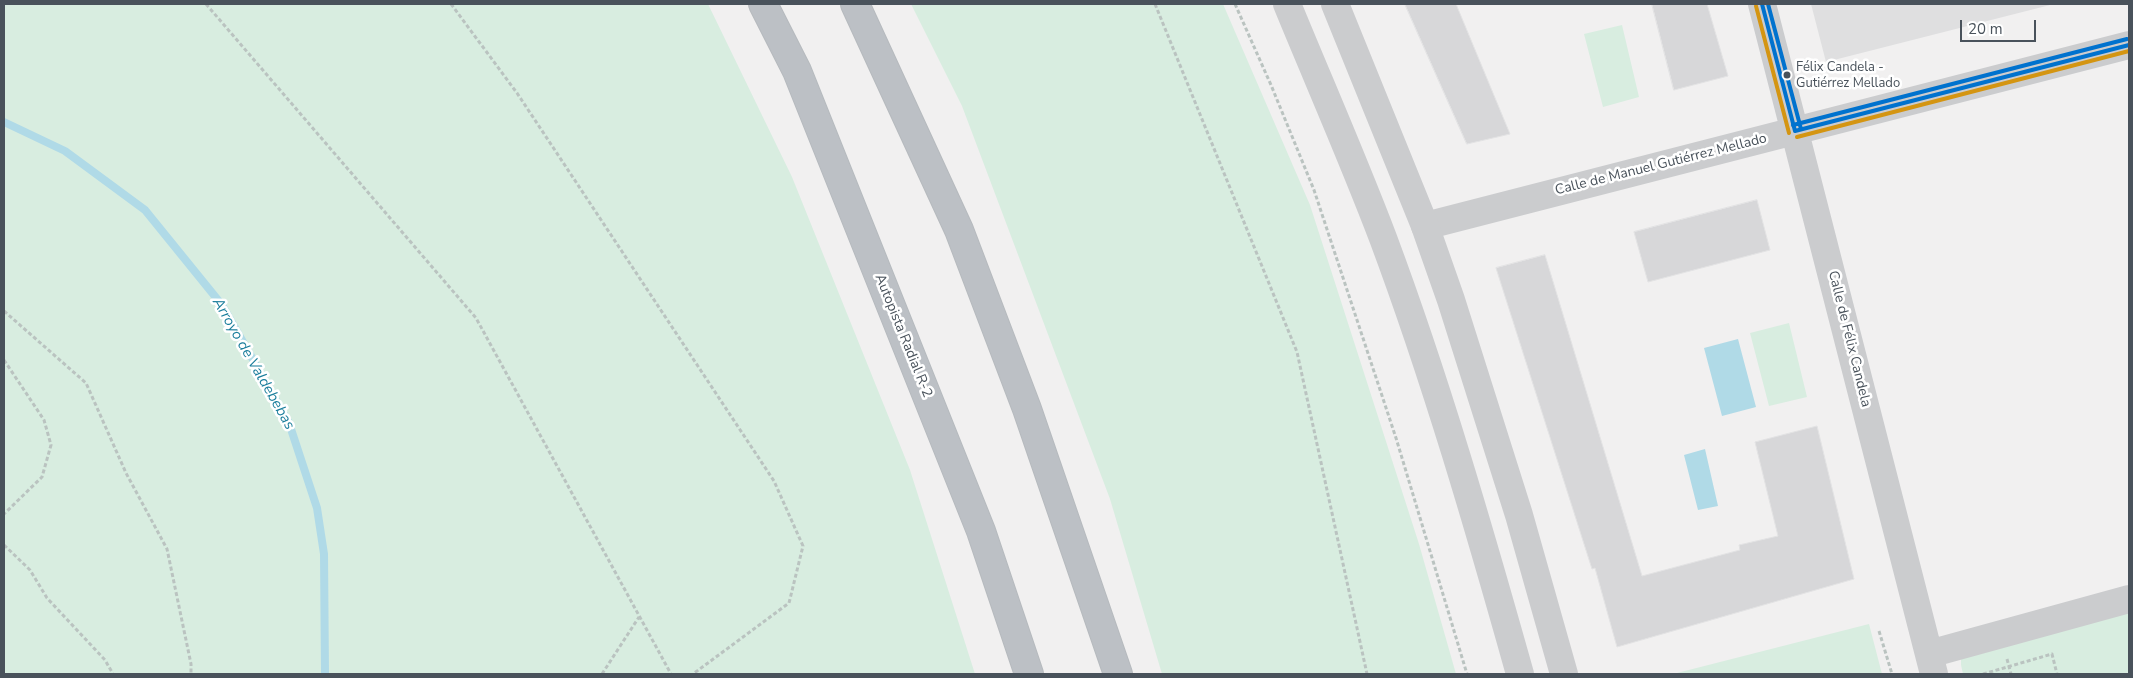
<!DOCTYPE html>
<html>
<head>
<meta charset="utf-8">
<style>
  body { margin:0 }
  #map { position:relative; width:2133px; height:678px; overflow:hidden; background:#f1f0f0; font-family:"Nunito Sans",sans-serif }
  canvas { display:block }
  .frame { position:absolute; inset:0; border:5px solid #49525b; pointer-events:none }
  .scale { position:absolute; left:1960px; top:20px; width:76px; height:22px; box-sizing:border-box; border:2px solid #49525b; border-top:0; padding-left:6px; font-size:15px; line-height:18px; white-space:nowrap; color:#49525b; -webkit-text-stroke:4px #fff; paint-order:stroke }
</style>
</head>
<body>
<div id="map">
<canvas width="2133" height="678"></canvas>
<div class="frame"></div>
<div class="scale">20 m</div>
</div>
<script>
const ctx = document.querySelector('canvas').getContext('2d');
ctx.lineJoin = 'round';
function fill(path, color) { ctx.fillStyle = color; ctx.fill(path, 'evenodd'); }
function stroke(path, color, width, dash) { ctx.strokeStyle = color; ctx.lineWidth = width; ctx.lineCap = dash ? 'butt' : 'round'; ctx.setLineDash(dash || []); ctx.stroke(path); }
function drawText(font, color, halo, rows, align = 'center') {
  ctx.font = font + ' "Nunito Sans",sans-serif'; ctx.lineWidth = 5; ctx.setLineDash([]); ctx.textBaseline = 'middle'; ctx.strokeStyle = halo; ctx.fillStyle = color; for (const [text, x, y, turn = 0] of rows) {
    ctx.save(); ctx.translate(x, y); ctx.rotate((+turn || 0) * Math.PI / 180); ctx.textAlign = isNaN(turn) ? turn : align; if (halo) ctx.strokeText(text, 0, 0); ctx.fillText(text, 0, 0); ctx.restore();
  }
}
const education = new Path2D(`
  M 1811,4 L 2054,4 L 1826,62 Z`);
const green = new Path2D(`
  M 4,4 L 708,4 L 792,177 L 910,470 L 975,674 L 4,674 Z
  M 911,4 L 1223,4 L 1310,205 L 1419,544 L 1456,674 L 1162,674 L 1110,499 L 962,106 Z
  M 1622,25 L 1639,97 L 1603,107 L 1584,34 Z
  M 1789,323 L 1807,397 L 1769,406 L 1750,333 Z
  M 2129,609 L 2129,674 L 1963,674 L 1961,665 L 1961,651 Z
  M 1869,624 L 1882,674 L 1673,674 Z`);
const water = new Path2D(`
  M 1738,339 L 1756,407 L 1722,416 L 1704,348 Z
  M 1705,449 L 1718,506 L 1698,510 L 1684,455 Z`);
const stream = new Path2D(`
  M 4,122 L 65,151 L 145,210 L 222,305 L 289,423 L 317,508 L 324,554 L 325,674`);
const building = new Path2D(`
  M 1405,4 L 1456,4 L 1510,134 L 1467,144 Z
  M 1652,4 L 1707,4 L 1728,76 L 1674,90 Z
  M 1757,200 L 1770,250 L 1648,282 L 1634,232 Z
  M 1545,255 L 1642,576 L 1740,550 L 1739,545 L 1778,536 L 1755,442 L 1817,426 L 1854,579 L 1617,647 L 1595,568 L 1592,569 L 1496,268 Z`);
const path = new Path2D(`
  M 206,4 L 476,318 L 671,674
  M 451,4 L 517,93 L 774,481 L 803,546 L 789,603 L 693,674
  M 1155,4 L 1297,352 L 1367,674
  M 1235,4 L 1271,85 L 1314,190 L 1396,438 L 1467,674
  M 4,311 L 86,383 L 126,473 L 167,549 L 191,664 L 191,674
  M 4,360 L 44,420 L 51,445 L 42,477 L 4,514
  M 4,545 L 30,570 L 47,598 L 105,660 L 113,674
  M 1879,631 L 1892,674
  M 2007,659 L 2011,674
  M 602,674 L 639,617
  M 1983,674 L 2052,654 L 2057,674`);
const minor = new Path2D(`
  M 1762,4 L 1934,674
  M 1425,226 L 2129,45
  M 1929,654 L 2129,599`);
const tertiary = new Path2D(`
  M 1287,4 C 1319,82 1353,159 1383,238 C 1436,380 1479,528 1520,674
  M 1335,4 L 1425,226 L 1451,300 L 1519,515 L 1564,674`);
const motorway = new Path2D(`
  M 763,4 L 797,71 L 981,531 L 1029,674
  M 855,4 L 959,230 L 1027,409 L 1118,674`);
const bus1 = new Path2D(`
  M 1762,4 L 1795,131
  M 1795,131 L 2129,45`);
const bus2 = new Path2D(`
  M 1756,6 L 1789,133
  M 1797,137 L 2129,51`);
const bus3 = new Path2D(`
  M 1768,4 L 1801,129
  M 1793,125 L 2127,39`);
const markers = [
  [1787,75,4.5,"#49525b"]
];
const busNames = [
  ["Félix Candela -",1796,68],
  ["Gutiérrez Mellado",1796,84]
];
const streetNames = [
  ["Calle de Manuel Gutiérrez Mellado",1661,165,-14],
  ["Autopista Radial R-2",903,336,68],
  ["Calle de Félix Candela",1849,339,76]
];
const waterNames = [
  ["Arroyo de Valdebebas",253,364,60]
];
fill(education, '#dfdfe0');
fill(green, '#d8ede0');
fill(water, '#b0dae7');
stroke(stream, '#b0dae7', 8);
fill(building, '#d7d7d9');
stroke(building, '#e2e2e3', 1);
stroke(motorway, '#b6babe', 30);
stroke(path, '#bac3c0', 3, [4, 2.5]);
stroke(minor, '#cbccce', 28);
stroke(tertiary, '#cbccce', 28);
stroke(motorway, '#bcc0c5', 28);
stroke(bus1, '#0072ce', 4);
stroke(bus2, '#d49512', 4);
stroke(bus3, '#0072ce', 4);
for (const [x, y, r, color] of markers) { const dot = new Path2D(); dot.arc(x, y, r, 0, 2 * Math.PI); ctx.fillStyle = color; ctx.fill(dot); stroke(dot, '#fff', 2); }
drawText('13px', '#49525b', '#fff', busNames, 'left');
drawText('14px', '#49525b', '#fff', streetNames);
drawText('italic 15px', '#1b7e9c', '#fff', waterNames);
</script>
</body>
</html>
